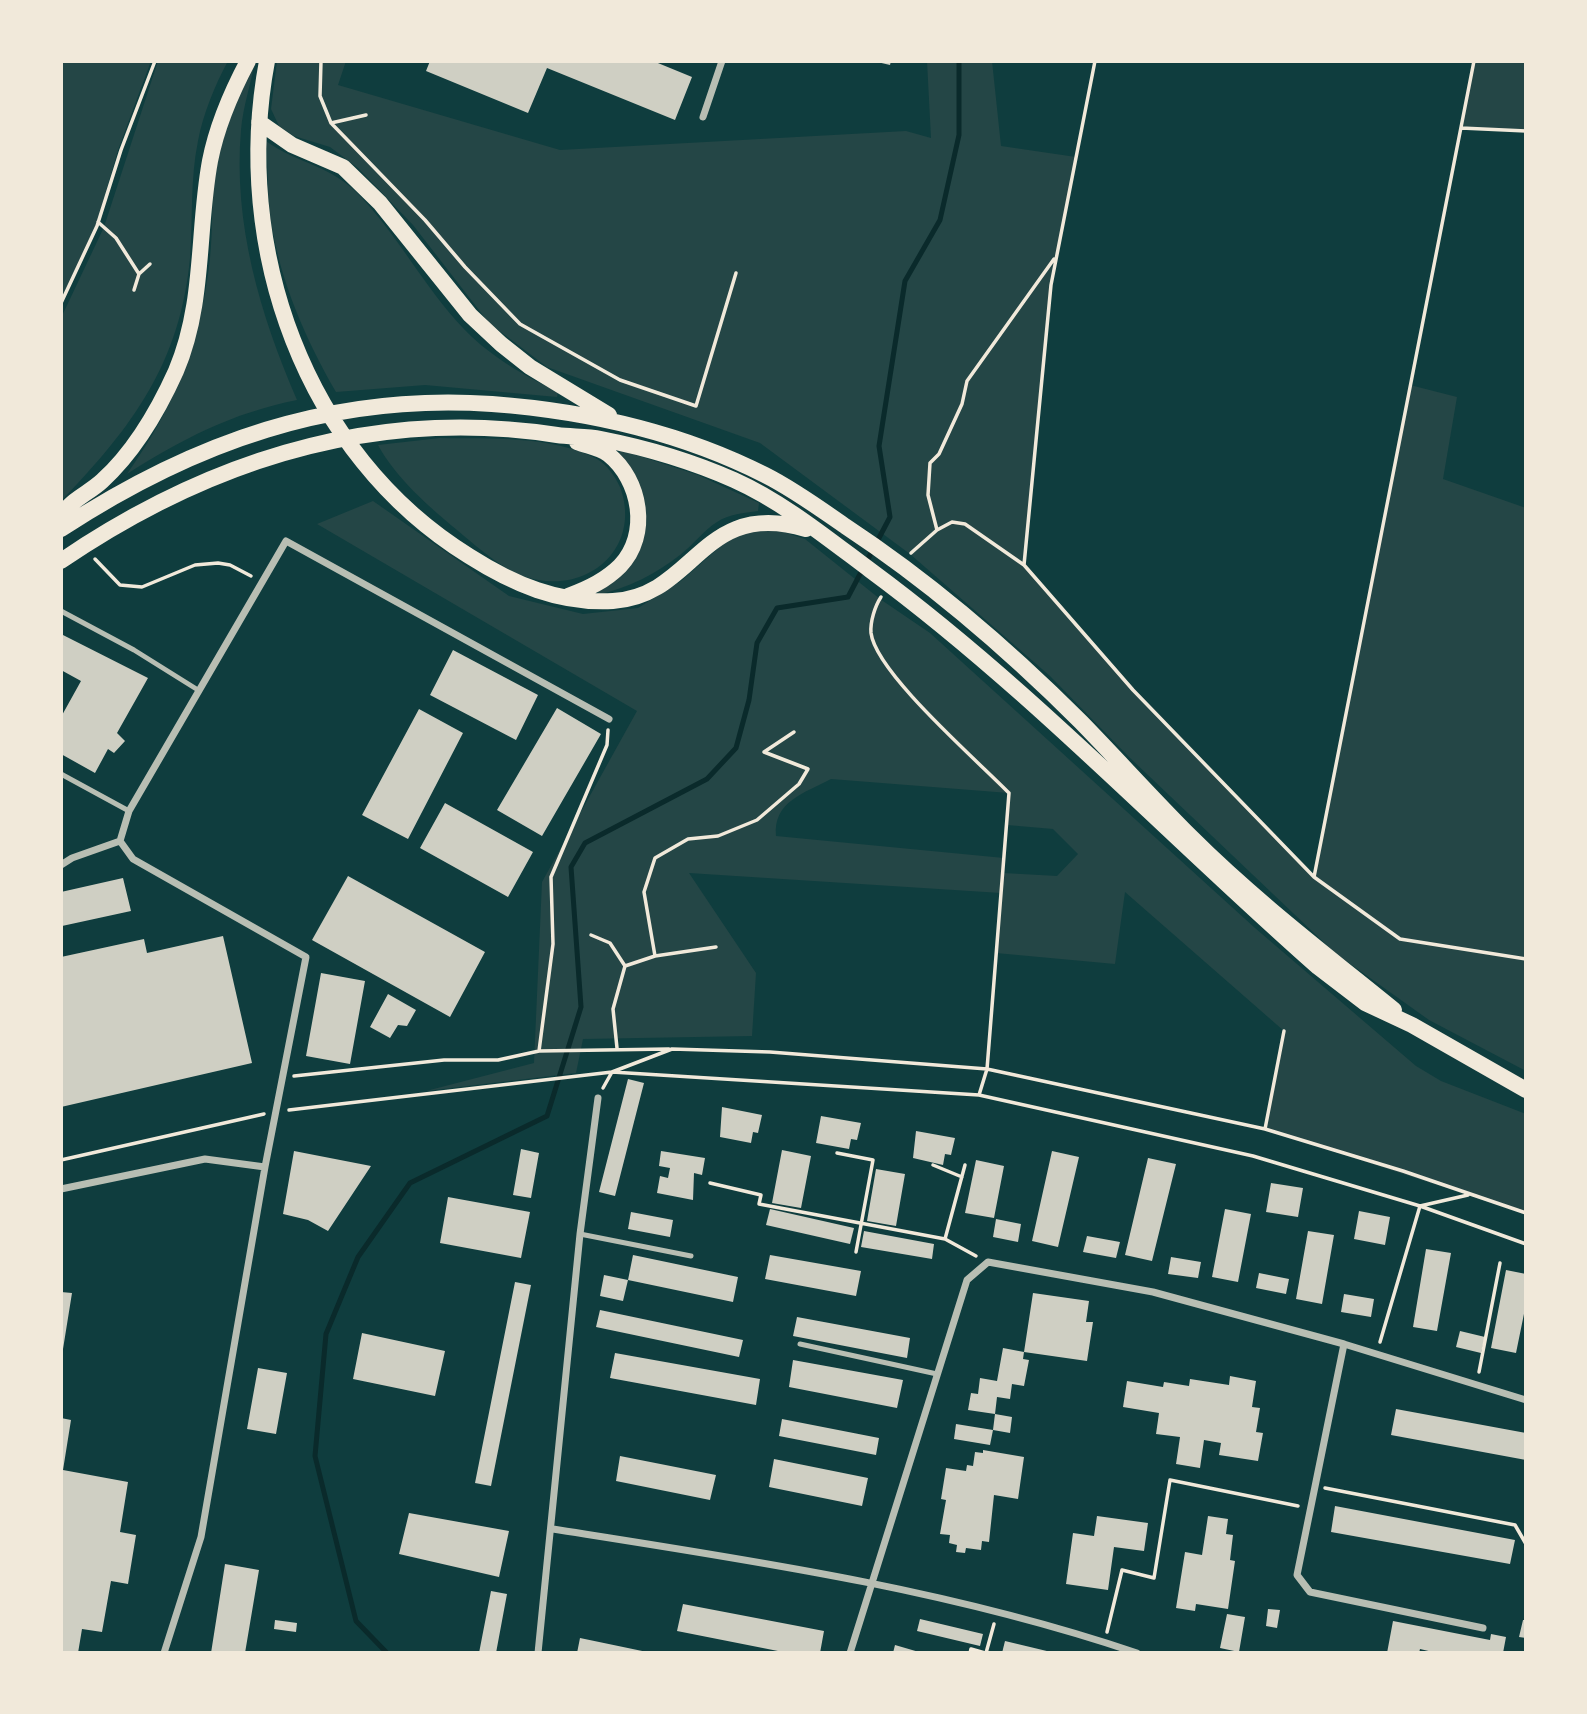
<!DOCTYPE html>
<html>
<head>
<meta charset="utf-8">
<style>
  body { margin:0 }
  #map { position:relative; width:1587px; height:1714px; overflow:hidden; background:#0f3d3e; font-family:"Exo 2",sans-serif }
  canvas { display:block }
  .frame { position:absolute; inset:0; border:63px solid #f1e9da; pointer-events:none }
</style>
</head>
<body>
<div id="map">
<canvas width="1587" height="1714"></canvas>
<div class="frame"></div>
</div>
<script>
const ctx = document.querySelector('canvas').getContext('2d');
ctx.lineJoin = 'round';
function fill(path, color) { ctx.fillStyle = color; ctx.fill(path, 'evenodd'); }
function stroke(path, color, width, dash) { ctx.strokeStyle = color; ctx.lineWidth = width; ctx.lineCap = dash ? 'butt' : 'round'; ctx.setLineDash(dash || []); ctx.stroke(path); }
const green = new Path2D(`
  M 61,61 L 151,61 L 118,150 L 96,225 L 61,299 Z
  M 158,61 L 228,61 C 215,85 203,114 198,141 C 190,179 193,220 190,258 C 180,363 133,426 63,499 L 61,318 L 104,227 Z
  M 255,61 C 251,83 243,107 241,130 C 233,224 260,314 297,400 C 232,413 182,439 127,474 C 175,406 201,341 210,258 C 213,230 211,201 215,173 C 221,138 236,104 248,71 Z
  M 277,61 L 346,61 L 338,85 L 560,150 L 906,131 L 931,138 L 927,61 L 992,61 L 1001,146 L 1076,157 L 1051,288 L 1024,565 L 1133,690 L 1314,876 L 1410,385 L 1457,397 L 1443,479 L 1526,508 L 1526,1071 L 1429,1020 L 1335,953 L 1129,757 L 1050,676 L 910,554 L 760,443 L 547,367 L 489,323 L 413,225 L 358,168 L 330,147 L 294,136 L 279,126 L 271,109 Z
  M 1474,61 L 1526,61 L 1526,131 L 1461,128 Z
  M 266,141 C 297,164 333,165 362,198 C 402,241 430,297 472,337 C 498,361 527,377 558,392 L 557,397 L 425,385 L 336,392 C 306,340 280,281 271,221 C 267,195 268,167 266,141 Z
  M 440,438 C 490,439 551,435 597,459 C 607,465 615,476 620,487 C 641,543 595,590 538,580 C 507,575 480,549 457,530 C 428,506 396,478 378,445 Z
  M 621,450 L 698,475 L 759,503 L 758,511 C 744,513 729,514 717,522 C 703,531 693,545 680,555 C 657,573 627,589 599,594 L 597,589 L 642,540 L 618,455 Z
  M 373,501 L 509,596 L 583,614 L 638,608 L 681,581 L 722,545 L 744,532 L 774,529 L 805,539 L 880,599 L 930,633 L 1255,928 L 1416,1066 L 1441,1081 L 1526,1114 L 1526,1214 L 1265,1129 L 1284,1031 L 1125,892 L 1115,964 L 996,953 L 1001,893 L 689,873 L 756,973 L 752,1036 L 583,1039 L 576,1073 L 426,1091 L 534,1063 L 542,882 L 637,711 L 317,524 ZM 831,779 L 1009,793 L 1007,825 L 1053,829 L 1078,854 L 1057,876 L 1003,873 L 1004,858 L 776,836 C 773,801 805,793 831,779 Z`);
const stream = new Path2D(`
  M 387,1653 L 356,1621 L 315,1456 L 326,1334 L 358,1257 L 410,1183 L 547,1116 L 581,1007 L 571,867 L 585,843 L 707,779 L 736,748 L 749,700 L 757,643 L 777,608 L 848,597 L 890,517 L 879,446 L 905,281 L 940,220 L 959,135 L 959,61`);
const building = new Path2D(`
  M 430,61 L 653,61 L 692,77 L 675,120 L 547,68 L 528,113 L 426,71 Z
  M 873,61 L 891,61 L 890,65 Z
  M 61,634 L 148,678 L 117,733 L 125,741 L 114,753 L 108,749 L 95,773 L 61,754 L 61,717 L 81,681 L 61,670 Z
  M 453,650 L 538,695 L 516,740 L 430,695 Z
  M 557,708 L 601,734 L 542,836 L 497,810 Z
  M 419,709 L 463,733 L 408,839 L 362,815 Z
  M 445,803 L 533,852 L 508,897 L 420,848 Z
  M 348,876 L 485,952 L 450,1017 L 312,940 Z
  M 123,878 L 131,911 L 62,926 L 61,892 Z
  M 223,936 L 252,1063 L 61,1107 L 61,957 L 144,939 L 147,953 Z
  M 321,973 L 365,981 L 350,1064 L 306,1056 Z
  M 388,994 L 416,1010 L 407,1026 L 398,1025 L 390,1038 L 370,1027 Z
  M 628,1079 L 644,1083 L 615,1196 L 599,1192 Z
  M 722,1107 L 762,1115 L 758,1133 L 753,1132 L 751,1143 L 720,1137 Z
  M 821,1116 L 861,1123 L 857,1140 L 851,1139 L 849,1149 L 816,1143 Z
  M 916,1131 L 955,1138 L 951,1155 L 945,1154 L 943,1165 L 913,1158 Z
  M 521,1149 L 539,1153 L 531,1198 L 513,1195 Z
  M 782,1150 L 811,1156 L 801,1208 L 772,1203 Z
  M 294,1151 L 371,1166 L 328,1231 L 308,1220 L 283,1214 Z
  M 661,1151 L 705,1158 L 702,1175 L 694,1173 L 693,1200 L 657,1193 L 660,1176 L 668,1178 L 670,1168 L 659,1166 Z
  M 1052,1151 L 1079,1157 L 1058,1247 L 1032,1241 Z
  M 1148,1158 L 1176,1164 L 1152,1261 L 1125,1255 Z
  M 976,1160 L 1004,1166 L 994,1218 L 965,1213 Z
  M 876,1169 L 905,1174 L 896,1226 L 867,1221 Z
  M 1271,1183 L 1303,1188 L 1298,1217 L 1266,1212 Z
  M 448,1197 L 530,1212 L 521,1258 L 440,1243 Z
  M 770,1209 L 854,1228 L 850,1244 L 766,1225 Z
  M 1225,1209 L 1251,1214 L 1238,1282 L 1212,1277 Z
  M 1359,1211 L 1390,1217 L 1385,1245 L 1354,1239 Z
  M 631,1212 L 673,1220 L 670,1237 L 628,1229 Z
  M 996,1219 L 1021,1224 L 1018,1242 L 993,1237 Z
  M 864,1231 L 934,1244 L 932,1259 L 861,1247 Z
  M 1308,1231 L 1334,1235 L 1322,1304 L 1296,1299 Z
  M 1087,1236 L 1120,1242 L 1116,1258 L 1083,1252 Z
  M 1426,1249 L 1451,1253 L 1437,1331 L 1413,1327 Z
  M 633,1255 L 738,1277 L 733,1302 L 628,1280 Z
  M 770,1255 L 861,1271 L 856,1296 L 765,1279 Z
  M 1171,1257 L 1201,1262 L 1198,1278 L 1168,1274 Z
  M 1506,1270 L 1526,1274 L 1526,1304 L 1516,1353 L 1491,1348 Z
  M 1259,1273 L 1289,1279 L 1286,1294 L 1256,1288 Z
  M 604,1275 L 628,1280 L 623,1301 L 600,1296 Z
  M 515,1282 L 531,1285 L 491,1486 L 475,1483 Z
  M 61,1292 L 72,1293 L 63,1349 L 61,1349 Z
  M 1033,1293 L 1089,1301 L 1086,1322 L 1093,1322 L 1087,1361 L 1024,1352 Z
  M 1344,1294 L 1374,1299 L 1371,1317 L 1341,1312 Z
  M 600,1310 L 743,1340 L 739,1357 L 596,1327 Z
  M 797,1317 L 910,1338 L 907,1358 L 793,1336 Z
  M 1460,1331 L 1485,1337 L 1481,1353 L 1456,1347 Z
  M 362,1333 L 445,1351 L 435,1396 L 353,1379 Z
  M 1003,1348 L 1024,1352 L 1023,1359 L 1029,1360 L 1024,1386 L 1012,1384 L 1010,1399 L 997,1397 L 995,1414 L 968,1410 L 971,1393 L 978,1394 L 980,1378 L 997,1381 Z
  M 615,1353 L 760,1379 L 756,1405 L 610,1378 Z
  M 793,1360 L 903,1380 L 897,1408 L 789,1387 Z
  M 258,1368 L 287,1373 L 276,1434 L 247,1429 Z
  M 1230,1376 L 1256,1381 L 1252,1407 L 1260,1408 L 1256,1432 L 1263,1433 L 1258,1461 L 1219,1455 L 1221,1443 L 1204,1440 L 1200,1468 L 1176,1464 L 1180,1437 L 1156,1434 L 1159,1413 L 1123,1407 L 1127,1381 L 1163,1387 L 1164,1382 L 1189,1386 L 1190,1379 L 1229,1385 Z
  M 1396,1409 L 1526,1433 L 1526,1460 L 1391,1435 Z
  M 995,1414 L 1012,1417 L 1010,1433 L 993,1430 Z
  M 61,1418 L 71,1420 L 63,1470 L 128,1482 L 120,1532 L 136,1535 L 128,1584 L 111,1581 L 102,1632 L 82,1629 L 78,1653 L 61,1653 Z
  M 782,1419 L 879,1438 L 876,1455 L 779,1436 Z
  M 956,1424 L 993,1430 L 990,1445 L 954,1439 Z
  M 983,1450 L 1024,1457 L 1018,1499 L 994,1495 L 989,1542 L 982,1541 L 981,1550 L 966,1548 L 965,1553 L 956,1552 L 957,1545 L 949,1543 L 950,1535 L 940,1534 L 946,1500 L 941,1499 L 946,1468 L 966,1471 L 967,1465 L 973,1466 L 975,1452 L 983,1453 Z
  M 620,1456 L 716,1475 L 710,1500 L 616,1481 Z
  M 774,1459 L 868,1478 L 862,1506 L 769,1487 Z
  M 1335,1506 L 1515,1540 L 1510,1564 L 1331,1532 Z
  M 409,1513 L 509,1531 L 499,1577 L 399,1554 Z
  M 1097,1516 L 1148,1523 L 1144,1551 L 1114,1547 L 1108,1590 L 1066,1584 L 1073,1533 L 1094,1536 Z
  M 1208,1516 L 1228,1519 L 1226,1534 L 1233,1535 L 1230,1560 L 1235,1561 L 1228,1609 L 1196,1604 L 1195,1611 L 1176,1608 L 1185,1552 L 1202,1555 Z
  M 225,1564 L 259,1570 L 245,1653 L 211,1653 Z
  M 491,1591 L 507,1594 L 496,1653 L 479,1653 Z
  M 683,1604 L 824,1631 L 820,1653 L 788,1653 L 677,1631 Z
  M 1268,1609 L 1280,1610 L 1277,1628 L 1266,1626 Z
  M 1227,1614 L 1245,1617 L 1239,1652 L 1220,1648 Z
  M 920,1619 L 983,1634 L 980,1646 L 917,1631 Z
  M 275,1620 L 297,1623 L 296,1632 L 274,1629 Z
  M 1523,1620 L 1526,1620 L 1526,1638 L 1519,1637 Z
  M 1393,1621 L 1490,1640 L 1491,1634 L 1506,1637 L 1503,1653 L 1437,1653 L 1420,1649 L 1419,1653 L 1387,1653 Z
  M 580,1638 L 647,1652 L 647,1653 L 577,1653 Z
  M 1005,1641 L 1051,1652 L 1051,1653 L 1002,1653 Z
  M 895,1645 L 919,1652 L 919,1653 L 893,1653 Z`);
const path = new Path2D(`
  M 321,61 L 320,96 L 331,123 L 425,220 L 465,267 L 520,324 L 620,380 L 696,406 L 736,273
  M 331,123 L 366,115
  M 1461,128 L 1526,131
  M 98,222 L 116,238 L 139,274
  M 134,290 L 139,274 L 150,264
  M 61,303 L 97,226 L 121,150 L 155,61
  M 937,530 L 928,495 L 930,463 L 939,454 L 962,404 L 967,381 L 1054,259
  M 911,553 L 937,530 L 952,522 L 965,524 L 1024,565 L 1133,690 L 1314,877 L 1400,939 L 1526,959
  M 95,559 L 120,585 L 142,587 L 195,565 L 218,563 L 230,565 L 251,576
  M 1024,565 L 1051,285 L 1095,61
  M 881,597 C 875,606 870,622 871,633 C 876,673 978,761 1009,793 L 987,1069 L 979,1095
  M 1314,877 L 1474,61
  M 591,935 L 610,943 L 625,966
  M 655,956 L 716,947
  M 617,1048 L 613,1009 L 625,966 L 655,956 L 644,892 L 655,858 L 688,839 L 718,836 L 757,820 L 799,784 L 808,769 L 764,752 L 794,732
  M 539,1051 L 553,944 L 551,877 L 607,745 L 608,730
  M 294,1076 L 444,1060 L 498,1060 L 539,1051 L 669,1049
  M 603,1088 L 612,1072 L 672,1049 L 770,1052 L 987,1069 L 1265,1129 L 1403,1171 L 1526,1213
  M 289,1110 L 612,1072 L 979,1095 L 1253,1156 L 1420,1206 L 1526,1244
  M 1265,1129 L 1284,1031
  M 837,1153 L 873,1160 L 856,1252
  M 61,1160 L 264,1114
  M 933,1165 L 962,1177
  M 965,1165 L 945,1239 L 976,1256
  M 710,1183 L 761,1195 L 759,1204 L 945,1239
  M 1380,1342 L 1420,1206 L 1468,1195
  M 1479,1372 L 1500,1263
  M 1325,1488 L 1515,1525 L 1526,1544
  M 1107,1632 L 1122,1570 L 1154,1578 L 1170,1480 L 1298,1506
  M 970,1653 L 971,1649 L 985,1653
  M 986,1653 L 994,1624`);
const service = new Path2D(`
  M 61,611 L 134,650 L 198,690
  M 61,774 L 129,811
  M 580,1234 L 691,1256
  M 800,1344 L 937,1374`);
const minor = new Path2D(`
  M 703,117 L 722,61
  M 61,865 L 72,858 L 120,841
  M 61,1189 L 205,1159 L 265,1167
  M 1344,1344 L 1297,1575 L 1310,1592 L 1483,1628
  M 553,1529 C 750,1560 948,1589 1137,1653
  M 164,1653 L 201,1537 L 265,1167 L 306,957 L 133,859 L 120,841 L 129,811 L 286,541 L 609,719
  M 538,1653 L 580,1234 L 598,1098
  M 850,1653 L 967,1280 L 988,1262 L 1153,1292 L 1344,1344 L 1526,1400`);
const primary = new Path2D(`
  M 267,61 C 232,247 304,454 469,556 C 513,584 559,604 613,601 C 696,596 701,498 806,529
  M 259,122 L 292,145 L 343,167 L 380,203 L 470,315 L 501,344 L 530,367 L 609,415
  M 61,515 C 71,500 89,493 102,481 C 135,451 158,411 176,371 C 205,303 197,231 210,161 C 217,125 231,93 248,61
  M 61,529 C 194,442 332,393 492,404 C 586,411 680,432 765,475 C 793,489 819,508 845,526 C 930,582 1009,650 1081,722 C 1118,760 1153,799 1190,836 C 1253,899 1325,954 1394,1010
  M 61,561 C 211,459 375,407 557,435 C 571,437 586,436 601,439 C 647,448 691,461 734,480 C 783,502 827,538 870,570 C 1030,688 1168,835 1318,967 L 1365,1003 L 1412,1025 L 1526,1090
  M 568,596 C 588,589 605,581 620,566 C 650,535 641,480 608,454 C 600,448 587,446 577,442`);
fill(green, '#244646');
stroke(stream, '#0a2a2b', 5);
fill(building, '#cfcfc3');
stroke(path, '#f1e9da', 3.5);
stroke(service, '#b8beb3', 5);
stroke(minor, '#b8beb3', 7);
stroke(primary, '#f1e9da', 16);
</script>
</body>
</html>
